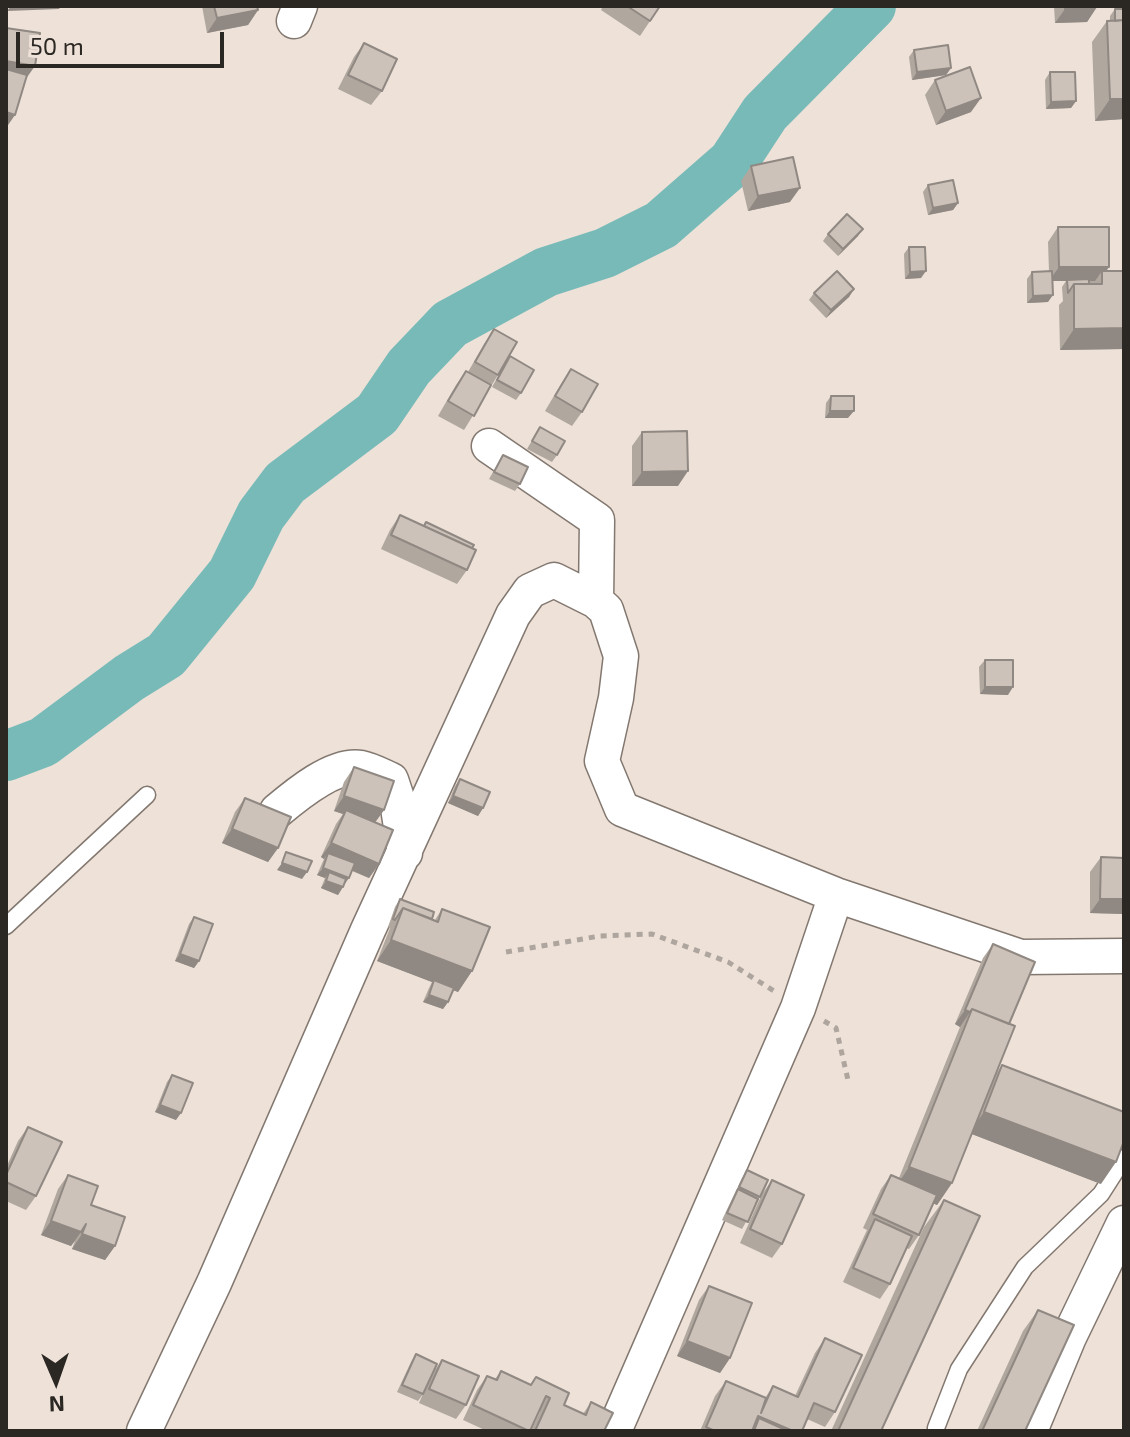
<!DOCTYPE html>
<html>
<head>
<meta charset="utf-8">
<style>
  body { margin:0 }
  #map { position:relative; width:1130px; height:1437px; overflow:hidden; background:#ede1d8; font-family:"Exo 2",sans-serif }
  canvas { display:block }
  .frame { position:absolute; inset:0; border:8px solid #2b2723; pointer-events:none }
  .north { position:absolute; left:16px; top:1341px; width:80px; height:80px; -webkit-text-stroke:6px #ede1d8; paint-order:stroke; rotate:178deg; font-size:22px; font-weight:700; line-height:32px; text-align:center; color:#2b2723 }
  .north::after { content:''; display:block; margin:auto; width:28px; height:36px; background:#2b2723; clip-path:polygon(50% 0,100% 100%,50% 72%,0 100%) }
  .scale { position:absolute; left:16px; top:32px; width:208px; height:36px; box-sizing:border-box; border:4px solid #2b2723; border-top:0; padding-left:10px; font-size:24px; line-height:28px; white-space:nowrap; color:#2b2723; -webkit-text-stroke:6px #ede1d8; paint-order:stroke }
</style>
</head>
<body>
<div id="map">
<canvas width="1130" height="1437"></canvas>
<div class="frame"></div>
<div class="north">N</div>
<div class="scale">50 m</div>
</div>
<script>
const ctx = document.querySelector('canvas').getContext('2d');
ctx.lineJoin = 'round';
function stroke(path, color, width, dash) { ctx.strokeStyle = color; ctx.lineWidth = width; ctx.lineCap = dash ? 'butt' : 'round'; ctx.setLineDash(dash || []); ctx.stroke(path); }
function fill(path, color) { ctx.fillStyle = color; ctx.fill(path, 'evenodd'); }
const river = new Path2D(`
  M 6,756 L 43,742 L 129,678 L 166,655 L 232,574 L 261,515 L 285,483 L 377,414 L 409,367 L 450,324 L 546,272 L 605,253 L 661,225 L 733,162 L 765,113 L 871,6`);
const path = new Path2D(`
  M 506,952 L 600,936 L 652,934 L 728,962 L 774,991
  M 824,1021 L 836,1028 L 848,1080`);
const lane = new Path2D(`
  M 6,926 L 147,795
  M 936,1428 L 959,1369 L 1025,1267 L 1101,1194 L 1124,1158`);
const street = new Path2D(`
  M 294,21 L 300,6
  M 489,446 L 597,520 L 596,601
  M 277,811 C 296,795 334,763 361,768 C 371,770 382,776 391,780 L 396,795 L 405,853
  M 144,1431 L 214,1283 L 368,930 L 513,615 L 530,591 L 554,580 L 596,601 L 606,610 L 621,656 L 616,698 L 602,761 L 622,809 L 836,895 L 1021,957 L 1124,956
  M 614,1431 L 798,1008 L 836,895
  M 1030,1431 L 1069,1337 L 1124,1223`);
const wall = new Path2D(`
  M 202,6 L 257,6 L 258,10 L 248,25 L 207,33 Z
  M 603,6 L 660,6 L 640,36 L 601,10 Z
  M 1054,6 L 1097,6 L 1087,22 L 1055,23 Z
  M 1115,9 L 1124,9 L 1124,119 L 1095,121 L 1092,42 L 1107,21 L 1110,21 L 1110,16 Z
  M 364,43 L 382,91 L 371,105 L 338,89 L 354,57 Z
  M 914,50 L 951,68 L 946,75 L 912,80 L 909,57 Z
  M 1050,72 L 1076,101 L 1071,108 L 1046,109 L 1045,80 Z
  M 935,80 L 971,112 L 936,125 L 925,95 Z
  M 751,166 L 790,202 L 748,211 L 741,181 Z
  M 928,185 L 958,203 L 953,210 L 928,215 L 923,192 Z
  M 1058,227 L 1109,267 L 1106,271 L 1124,271 L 1124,349 L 1060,350 L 1059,305 L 1063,301 L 1062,287 L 1066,281 L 1052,281 L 1048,302 L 1027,303 L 1027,279 L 1032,272 L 1049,271 L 1048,242 Z
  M 828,234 L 858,236 L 838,256 L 823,241 Z
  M 909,247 L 921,278 L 905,279 L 904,254 Z
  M 854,289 L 849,297 L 826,318 L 809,300 L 814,293 Z
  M 494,329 L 498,375 L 464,430 L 438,416 L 456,385 L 466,371 L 468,372 L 484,344 Z
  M 505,364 L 521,393 L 516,400 L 492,387 Z
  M 571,369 L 582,412 L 572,426 L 545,411 L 561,384 Z
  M 831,396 L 848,418 L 825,418 L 826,403 Z
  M 540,427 L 557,455 L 552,462 L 527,449 Z
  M 642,432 L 678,486 L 632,486 L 632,446 Z
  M 503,455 L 520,484 L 515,491 L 489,479 Z
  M 400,515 L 467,570 L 457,584 L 381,549 L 390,530 Z
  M 985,660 L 1008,695 L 980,694 L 979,667 Z
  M 354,767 L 384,810 L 375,822 L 379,864 L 369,878 L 352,871 L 338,895 L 321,888 L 325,878 L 317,875 L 324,859 L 321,857 L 336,824 L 343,814 L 334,811 L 344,782 Z
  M 460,779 L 483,808 L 478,816 L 448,803 L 455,786 Z
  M 245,798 L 278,848 L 268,862 L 222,843 L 235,812 Z
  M 1101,857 L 1124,914 L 1090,913 L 1090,872 Z
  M 400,899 L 435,920 L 442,909 L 472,971 L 458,992 L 453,990 L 448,1002 L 443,1009 L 423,1002 L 429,988 L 432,982 L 377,961 L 390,928 L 388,927 L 395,907 Z
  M 194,917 L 199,961 L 194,968 L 175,961 L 189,924 Z
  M 993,944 L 1009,1024 L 995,1075 L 1002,1065 L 1101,1184 L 972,1134 L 952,1183 L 937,1205 L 933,1203 L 919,1235 L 909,1249 L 906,1248 L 890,1284 L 880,1299 L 843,1282 L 867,1230 L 863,1228 L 881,1189 L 891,1175 L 899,1178 L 960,1027 L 955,1024 L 983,958 Z
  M 172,1075 L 176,1120 L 155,1112 L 167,1082 Z
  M 28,1127 L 36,1196 L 26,1210 L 6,1201 L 6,1168 L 18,1141 Z
  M 747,1170 L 760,1197 L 742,1229 L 722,1220 L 742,1178 Z
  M 68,1175 L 91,1205 L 115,1246 L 105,1260 L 72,1249 L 75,1241 L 71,1246 L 41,1235 L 58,1189 Z
  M 772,1180 L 782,1244 L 772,1258 L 740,1243 L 762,1194 Z
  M 944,1200 L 881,1431 L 831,1431 L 924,1227 Z
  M 709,1286 L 730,1358 L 720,1373 L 677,1356 L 699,1300 Z
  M 1038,1310 L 1025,1431 L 977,1431 L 1023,1331 Z
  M 825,1338 L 835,1412 L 825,1427 L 807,1419 L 802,1431 L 700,1431 L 715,1396 L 726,1381 L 765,1398 L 773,1386 L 795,1396 L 815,1353 Z
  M 416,1354 L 423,1394 L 418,1401 L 397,1392 L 411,1362 Z
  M 442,1360 L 466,1405 L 456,1419 L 419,1403 L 432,1374 Z
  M 501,1371 L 530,1385 L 536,1377 L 564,1405 L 583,1414 L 591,1402 L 604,1431 L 531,1431 L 540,1412 L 539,1411 L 530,1431 L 487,1431 L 463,1420 L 477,1390 L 487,1376 L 495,1379 Z`);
const shadedWall = new Path2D(`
  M 11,6 L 61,6 L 59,9 L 7,11 Z
  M 1097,7 L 1087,22 L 1055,23 L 1065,9 Z
  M 258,10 L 248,25 L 207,33 L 217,18 Z
  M 6,61 L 35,66 L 25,80 L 6,77 Z
  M 951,68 L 946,75 L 912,80 L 917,72 Z
  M 981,98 L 971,112 L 936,125 L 946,111 Z
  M 1110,99 L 1124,99 L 1124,119 L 1095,121 Z
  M 1076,101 L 1071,108 L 1046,109 L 1051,102 Z
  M 6,112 L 15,115 L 6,128 Z
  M 800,188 L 790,202 L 748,211 L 758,196 Z
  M 958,203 L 953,210 L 928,215 L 933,208 Z
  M 863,229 L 858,236 L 838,256 L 843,249 Z
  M 1059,267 L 1109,267 L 1102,277 L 1102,271 L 1095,281 L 1049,281 Z
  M 926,271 L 921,278 L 905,279 L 910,272 Z
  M 854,289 L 849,297 L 826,318 L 831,310 Z
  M 1053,295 L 1048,302 L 1027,303 L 1033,296 Z
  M 1124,328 L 1124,349 L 1060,350 L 1074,329 Z
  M 830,411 L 854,411 L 848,418 L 825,418 Z
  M 688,471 L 678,486 L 632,486 L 642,472 Z
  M 985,687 L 1013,687 L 1008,695 L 980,694 Z
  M 344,796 L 384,810 L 374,824 L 346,810 L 343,814 L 334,811 Z
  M 453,796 L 483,808 L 478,816 L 448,803 Z
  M 232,829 L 278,848 L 268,862 L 222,843 Z
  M 331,843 L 379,864 L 369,878 L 326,859 L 328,853 L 324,859 L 321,857 Z
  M 282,863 L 307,872 L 302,879 L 277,870 Z
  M 323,868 L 349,878 L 344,885 L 329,872 L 325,878 L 317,875 Z
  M 326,881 L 343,887 L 338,895 L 321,888 Z
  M 1100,899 L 1124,899 L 1124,914 L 1090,913 Z
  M 391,940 L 472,971 L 458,992 L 377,961 Z
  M 180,954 L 199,961 L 194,968 L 175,961 Z
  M 429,995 L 448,1002 L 443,1009 L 423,1002 Z
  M 965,1010 L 970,1012 L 960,1027 L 955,1024 Z
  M 160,1105 L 181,1113 L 176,1120 L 155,1112 Z
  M 984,1112 L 1116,1162 L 1101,1184 L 969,1133 Z
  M 909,1167 L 952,1183 L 937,1205 L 895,1188 Z
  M 51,1221 L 81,1232 L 71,1246 L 41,1235 Z
  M 82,1234 L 115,1246 L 105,1260 L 72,1249 Z
  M 687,1341 L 730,1358 L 720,1373 L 677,1356 Z
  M 758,1416 L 793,1431 L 754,1431 L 759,1418 L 750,1431 Z`);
const building = new Path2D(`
  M 214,6 L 257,6 L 258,10 L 217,18 Z
  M 627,6 L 660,6 L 650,21 Z
  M 1065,6 L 1097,6 L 1097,7 L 1065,9 Z
  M 1115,9 L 1124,9 L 1124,20 L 1115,21 Z
  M 1124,20 L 1124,99 L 1110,99 L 1107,21 Z
  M 6,28 L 40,33 L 35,66 L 6,61 Z
  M 364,43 L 397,59 L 382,91 L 348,75 Z
  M 948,45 L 951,68 L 917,72 L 914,50 Z
  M 970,67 L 981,98 L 946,111 L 935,80 Z
  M 6,69 L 27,75 L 15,115 L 6,112 Z
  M 1050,72 L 1075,72 L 1076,101 L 1051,102 Z
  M 793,157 L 800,188 L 758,196 L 751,166 Z
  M 953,180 L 958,203 L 933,208 L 928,185 Z
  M 847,214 L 863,229 L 843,249 L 828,234 Z
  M 1058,227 L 1109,227 L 1109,267 L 1059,267 Z
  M 909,247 L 925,247 L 926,271 L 910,272 Z
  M 837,271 L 854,289 L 831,310 L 814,293 Z
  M 1052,271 L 1053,295 L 1033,296 L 1032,272 Z
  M 1102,271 L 1124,271 L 1124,328 L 1074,329 L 1074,284 L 1102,284 Z
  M 1089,279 L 1089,284 L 1074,284 L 1068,293 L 1067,280 Z
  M 494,329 L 517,342 L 498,375 L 475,362 Z
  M 510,356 L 534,370 L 521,393 L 497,380 Z
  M 571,369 L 598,384 L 582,412 L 555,396 Z
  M 466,371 L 491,385 L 474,416 L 448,401 Z
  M 831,396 L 854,396 L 854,411 L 830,411 Z
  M 540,427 L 565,441 L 557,455 L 532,441 Z
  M 687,431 L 688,471 L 642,472 L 642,432 Z
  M 503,455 L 528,467 L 520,484 L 494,472 Z
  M 400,515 L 476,550 L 467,570 L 391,535 Z
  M 426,522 L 474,545 L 472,548 L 424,526 Z
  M 985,660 L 1013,660 L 1013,687 L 985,687 Z
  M 354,767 L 394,781 L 384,810 L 344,796 Z
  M 460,779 L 490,792 L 483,808 L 453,796 Z
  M 245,798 L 291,817 L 278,848 L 232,829 Z
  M 346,810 L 393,830 L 379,864 L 331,843 Z
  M 286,852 L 312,861 L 307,872 L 282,863 Z
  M 328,853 L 355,863 L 349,878 L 323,868 Z
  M 1101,857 L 1124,858 L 1124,899 L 1100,899 Z
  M 329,872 L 346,879 L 343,887 L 326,881 Z
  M 400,899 L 434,912 L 432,919 L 403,908 L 395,920 L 393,919 Z
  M 403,908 L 438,922 L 442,909 L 490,927 L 472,971 L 391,940 Z
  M 194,917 L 213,924 L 199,961 L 180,954 Z
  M 993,944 L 1035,962 L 1009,1024 L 972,1009 L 970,1012 L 965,1010 Z
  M 434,980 L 454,988 L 448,1002 L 429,995 Z
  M 972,1009 L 1015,1026 L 952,1183 L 909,1167 Z
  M 1002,1065 L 1124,1112 L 1124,1141 L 1116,1162 L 984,1112 Z
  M 172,1075 L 193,1083 L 181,1113 L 160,1105 Z
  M 28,1127 L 62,1142 L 36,1196 L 6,1182 L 6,1175 Z
  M 747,1170 L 768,1180 L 760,1197 L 739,1187 Z
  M 68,1175 L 98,1186 L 91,1205 L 125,1217 L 115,1246 L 82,1234 L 86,1224 L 81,1232 L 51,1221 Z
  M 891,1175 L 937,1195 L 919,1235 L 873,1214 Z
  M 772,1180 L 804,1195 L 782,1244 L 750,1229 Z
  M 738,1189 L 758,1199 L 748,1222 L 727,1213 Z
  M 944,1200 L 980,1216 L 881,1431 L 838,1431 Z
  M 875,1219 L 912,1236 L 890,1284 L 853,1268 Z
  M 709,1286 L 752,1303 L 730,1358 L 687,1341 Z
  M 1038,1310 L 1074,1325 L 1025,1431 L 982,1431 Z
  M 825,1338 L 862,1355 L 835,1412 L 814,1403 L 802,1431 L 793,1431 L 758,1416 L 752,1431 L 715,1431 L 706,1427 L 726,1381 L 766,1398 L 761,1413 L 773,1386 L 798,1397 Z
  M 416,1354 L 437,1364 L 423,1394 L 402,1385 Z
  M 442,1360 L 479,1376 L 466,1405 L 429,1389 Z
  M 501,1371 L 531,1385 L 536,1377 L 569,1393 L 564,1405 L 586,1415 L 591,1402 L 613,1413 L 604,1431 L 535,1431 L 550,1398 L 546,1396 L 530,1431 L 529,1431 L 473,1405 L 487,1376 L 497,1380 Z
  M 759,1418 L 788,1431 L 754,1431 Z`);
stroke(river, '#77bab8', 50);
stroke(lane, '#837870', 19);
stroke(street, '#837870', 37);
stroke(path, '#aea59e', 5, [6, 6]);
stroke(lane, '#fff', 16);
stroke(street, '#fff', 34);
fill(wall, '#b0a79f');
fill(shadedWall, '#908882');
fill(building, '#cdc2b9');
stroke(building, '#908882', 2);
</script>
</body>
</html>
